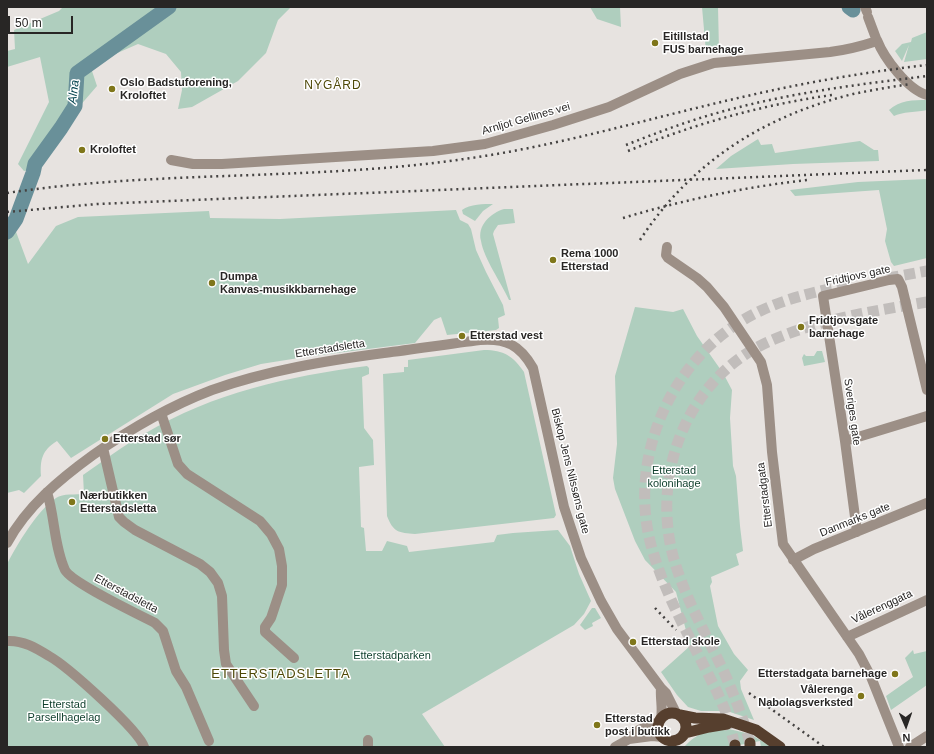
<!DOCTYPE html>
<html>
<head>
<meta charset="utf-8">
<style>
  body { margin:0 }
  #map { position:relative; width:934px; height:754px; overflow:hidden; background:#e7e3e0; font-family:Helvetica,sans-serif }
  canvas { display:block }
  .frame { position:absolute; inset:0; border:8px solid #282625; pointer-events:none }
  .north { position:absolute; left:886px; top:706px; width:40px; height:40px; -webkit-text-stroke:3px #fff; paint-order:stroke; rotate:178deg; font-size:11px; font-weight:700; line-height:16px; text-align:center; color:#282625 }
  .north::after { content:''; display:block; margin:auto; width:14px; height:18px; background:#282625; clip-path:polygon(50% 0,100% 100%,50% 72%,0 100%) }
  .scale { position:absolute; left:8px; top:16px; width:65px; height:18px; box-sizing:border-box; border:2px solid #282625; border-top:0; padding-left:5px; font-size:12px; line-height:14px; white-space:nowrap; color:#282625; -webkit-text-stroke:3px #fff; paint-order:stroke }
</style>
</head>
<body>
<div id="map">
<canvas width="934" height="754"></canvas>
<div class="frame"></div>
<div class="north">N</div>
<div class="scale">50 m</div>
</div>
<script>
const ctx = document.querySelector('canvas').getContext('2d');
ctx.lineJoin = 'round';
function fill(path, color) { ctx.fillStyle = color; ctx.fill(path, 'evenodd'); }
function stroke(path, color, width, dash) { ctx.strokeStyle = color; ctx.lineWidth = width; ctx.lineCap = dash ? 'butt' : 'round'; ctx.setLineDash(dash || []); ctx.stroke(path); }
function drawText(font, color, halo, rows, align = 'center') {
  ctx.font = font + ' Helvetica,sans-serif'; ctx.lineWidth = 3; ctx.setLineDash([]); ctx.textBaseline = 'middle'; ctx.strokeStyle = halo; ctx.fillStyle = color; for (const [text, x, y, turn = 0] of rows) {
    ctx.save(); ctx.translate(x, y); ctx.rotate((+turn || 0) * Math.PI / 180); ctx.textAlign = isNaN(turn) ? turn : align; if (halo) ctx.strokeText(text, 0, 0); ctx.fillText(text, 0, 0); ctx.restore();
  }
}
const green = new Path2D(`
  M 63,7 L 291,7 L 278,20 L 266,53 L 238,81 L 192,107 L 178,109 L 182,90 L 181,72 L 166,54 L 138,44 L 90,65 L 97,86 L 41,151 L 33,169 L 24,171 L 18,164 L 49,102 L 40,57 L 7,67 L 7,51 L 15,49 L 14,30 L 59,11 Z
  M 590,7 L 620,7 L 621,27 L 597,19 Z
  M 702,7 L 718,7 L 719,50 L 706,52 Z
  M 927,32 L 927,59 L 904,62 L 909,45 L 902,61 L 895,51 L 902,44 L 911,42 L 912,38 Z
  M 927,100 L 927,110 C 918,112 901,112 894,116 L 889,110 C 900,100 913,100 927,100 Z
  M 758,139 L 761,145 L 772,144 L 775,153 L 860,141 L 874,150 L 878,150 L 879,161 L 793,164 L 716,169 L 731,156 Z
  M 927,179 L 927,258 L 894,266 L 891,262 L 885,241 L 887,229 L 879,190 L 795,196 L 790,190 L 858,182 Z
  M 493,204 L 483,211 L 475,221 L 463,214 L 462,210 C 470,204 484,204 493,204 Z
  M 504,209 L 513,209 L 515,223 L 498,225 L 494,231 L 493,234 L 511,300 L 509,300 C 501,282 484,259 481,241 C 477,225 491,213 504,209 Z
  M 456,210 L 460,220 L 468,224 L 471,229 L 476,250 L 486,272 L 503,305 L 505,315 L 498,318 L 499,328 L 496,330 L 447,335 L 441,317 L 434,320 L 415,343 L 305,357 L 261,364 L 225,375 L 173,394 L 71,458 L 57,441 C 42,450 40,460 41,476 L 24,493 L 19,490 L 7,493 L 7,226 L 15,229 L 28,264 L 56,226 L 78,217 L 209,211 L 210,218 L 280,219 Z
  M 635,307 L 673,312 L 683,309 L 697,336 L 723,373 L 732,390 L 730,418 L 733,466 L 736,476 L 740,526 L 743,551 L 736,554 L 739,565 L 711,577 L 712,582 L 710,586 L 718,626 L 734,654 L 748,670 L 740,681 L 741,689 L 754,720 L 727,711 L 701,711 L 688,707 L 677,695 L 661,672 L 690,646 L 676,592 L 645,560 L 635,541 L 615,489 L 613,478 L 617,444 L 615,376 Z
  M 484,350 C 504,350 513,356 524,372 L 556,515 L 554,518 L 415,534 C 399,533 393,532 387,516 L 383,374 L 404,372 L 404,367 L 408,367 L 408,360 Z
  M 817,351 L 822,351 L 825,362 L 804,366 L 802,358 L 804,354 L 806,356 L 814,356 Z
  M 367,366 L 369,368 L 369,374 L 362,377 L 364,428 L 373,440 L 374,465 L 359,467 L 361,527 L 364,528 L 366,551 L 382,551 L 387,541 L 407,546 L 409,552 L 494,542 L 497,535 L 513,533 L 558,530 L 570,546 L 579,574 L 591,601 L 584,614 L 574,625 L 422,714 L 445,747 L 7,747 L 7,564 C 18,543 37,511 56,498 C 63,493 76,495 84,494 L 83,475 C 103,461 123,446 144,434 C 215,392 286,377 367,366 Z
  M 592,608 L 595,608 L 601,618 L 592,623 L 593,626 L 585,630 L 580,625 Z
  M 913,650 L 914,654 L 927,651 L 927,685 L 891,710 L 886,696 L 913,677 L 905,658 Z
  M 729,729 L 750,734 L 772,747 L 761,747 L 760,741 L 729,747 L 684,747 C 699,731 708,731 729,729 Z`);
const river = new Path2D(`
  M 849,7 L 853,10
  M 7,232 L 16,219 L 33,173 L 35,164 L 61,128 L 75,106 L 77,73 L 169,7`);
const trunkTunnel = new Path2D(`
  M 888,278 L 927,271
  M 750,743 C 743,718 734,694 723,670 C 705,632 684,596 673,556 C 651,472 688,377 770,341 C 820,319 874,311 927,302
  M 735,745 L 725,710 L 718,694 C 695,646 665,597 651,545 C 629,463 666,370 737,324 C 770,302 809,293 848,285`);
const minor = new Path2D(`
  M 865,7 L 867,12
  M 877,40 C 884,58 908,90 927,95
  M 171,160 L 193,164 L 222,164 L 433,151 L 485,144 L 553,125 L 609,107 L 680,74 L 714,63 L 830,52 C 846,50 862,46 877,41 L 868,17
  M 667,247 L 666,255 L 668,258 L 697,278 L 707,287 L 724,307 L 761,362 L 767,385 L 772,452 L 783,544 L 859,654 L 871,677 L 899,747
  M 161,413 L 178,464 L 187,474 L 260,521 L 271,534 L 279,549 L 282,566 L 282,585 L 271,618 L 265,627 L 265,632 L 294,658
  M 845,441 L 927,416
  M 103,448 L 119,517 L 124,522 L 135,530 L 200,564 L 210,572 L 218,583 L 222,596 L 224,650 L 226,664 L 254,706
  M 47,492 C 55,518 54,546 65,570 C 72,583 138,614 155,623 L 163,631 L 176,671 L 186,687 L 209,741
  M 857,532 L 845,441 L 823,296 L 889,280 L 898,279 L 902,287 L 927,390
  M 7,543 C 27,506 60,479 93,455 C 130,429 170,406 212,390 C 269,370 325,361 384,353 C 416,349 448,344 480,340 C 506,338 520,345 533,368 L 564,507 L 581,558 L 601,601 L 617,629 L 661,688 L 666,693 L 676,713
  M 793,560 L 814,549 L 927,503
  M 847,637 L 927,600
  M 7,641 C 23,640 36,648 49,656 C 67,666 139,730 144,747
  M 661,688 C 660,698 663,708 661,718
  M 629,739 L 652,736 L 663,737
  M 368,740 L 368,747
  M 615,747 L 629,739 L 639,730 L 659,722
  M 910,747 L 927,736`);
const trunk = new Path2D(`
  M658 727a14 14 0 1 1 28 0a14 14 0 1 1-28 0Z
  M 680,715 L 695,718 L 723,719 L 756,730 L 780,747
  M 685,733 L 709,727 L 727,724
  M 750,743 L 750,747
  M 735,745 L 735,747`);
const rail = new Path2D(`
  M 626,145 C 661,131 696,118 732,109 C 796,92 862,84 927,76
  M 628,151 C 694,124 761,105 832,95
  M 7,193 C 158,170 313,181 464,159 C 560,146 653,117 747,96 C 807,82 867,72 927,65
  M 7,212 L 97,204 L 927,170
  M 623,218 C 683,200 745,187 807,180
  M 640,240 C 691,162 764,116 853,94 C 872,90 891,87 910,84
  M 655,608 L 676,630
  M 749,693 L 824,747`);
const markers = [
  [655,43,4,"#7f761a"],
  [112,89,4,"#7f761a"],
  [82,150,4,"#7f761a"],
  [553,260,4,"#7f761a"],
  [212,283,4,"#7f761a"],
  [801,327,4,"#7f761a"],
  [462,336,4,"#7f761a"],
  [105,439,4,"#7f761a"],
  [72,502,4,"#7f761a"],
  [633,642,4,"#7f761a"],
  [895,674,4,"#7f761a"],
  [861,696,4,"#7f761a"],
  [597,725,4,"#7f761a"]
];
const poiNames = [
  ["Eitillstad",663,37],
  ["FUS barnehage",663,50],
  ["Oslo Badstuforening,",120,83],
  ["Kroloftet",120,96],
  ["Kroloftet",90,150],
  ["Rema 1000",561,254],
  ["Etterstad",561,267],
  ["Dumpa",220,277],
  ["Kanvas-musikkbarnehage",220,290],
  ["Fridtjovsgate",809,321],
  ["barnehage",809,334],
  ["Etterstad vest",470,336],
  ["Etterstad sør",113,439],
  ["Nærbutikken",80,496],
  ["Etterstadsletta",80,509],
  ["Etterstad skole",641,642],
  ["Etterstadgata barnehage",887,674,"right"],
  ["Vålerenga",853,690,"right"],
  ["Nabolagsverksted",853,703,"right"],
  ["Etterstad",605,719],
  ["post i butikk",605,732]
];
const streetNames = [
  ["Arnljot Gellines vei",526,119,-16],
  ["Fridtjovs gate",858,276,-12],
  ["Etterstadsletta",330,349,-9],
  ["Sveriges gate",852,412,82],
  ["Biskop Jens Nilssøns gate",570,471,76],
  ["Etterstadgata",765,495,-97],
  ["Danmarks gate",855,520,-22],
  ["Etterstadsletta",126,594,28],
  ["Vålerenggata",882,607,-25]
];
const parkNames = [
  ["Etterstad",674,471],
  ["kolonihage",674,484],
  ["Etterstadparken",392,656],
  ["Etterstad",64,705],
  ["Parsellhagelag",64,718]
];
const neighbourhoodNames = [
  ["NYGÅRD",333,86]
];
const waterNames = [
  ["Alna",74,92,-83]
];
const quarterNames = [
  ["ETTERSTADSLETTA",281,674]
];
fill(green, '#afcebe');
stroke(river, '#699099', 15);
stroke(trunkTunnel, '#c1bdbb', 11, [11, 5.5]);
stroke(minor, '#9c8f86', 10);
stroke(trunk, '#563f2e', 11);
stroke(rail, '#454342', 2.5, [2, 4]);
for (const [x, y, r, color] of markers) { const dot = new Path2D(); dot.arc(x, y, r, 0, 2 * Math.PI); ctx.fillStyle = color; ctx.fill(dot); stroke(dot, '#fff', 1.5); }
drawText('bold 11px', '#282625', '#fff', poiNames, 'left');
drawText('11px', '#282625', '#fff', streetNames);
drawText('11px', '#0e3e2c', '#fff', parkNames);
ctx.letterSpacing = '1px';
drawText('12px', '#4e4806', '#fff', neighbourhoodNames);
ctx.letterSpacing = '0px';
drawText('italic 12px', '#02424d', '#fff', waterNames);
ctx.letterSpacing = '1px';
drawText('13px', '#4e4806', '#fff', quarterNames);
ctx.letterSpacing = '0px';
</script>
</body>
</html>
